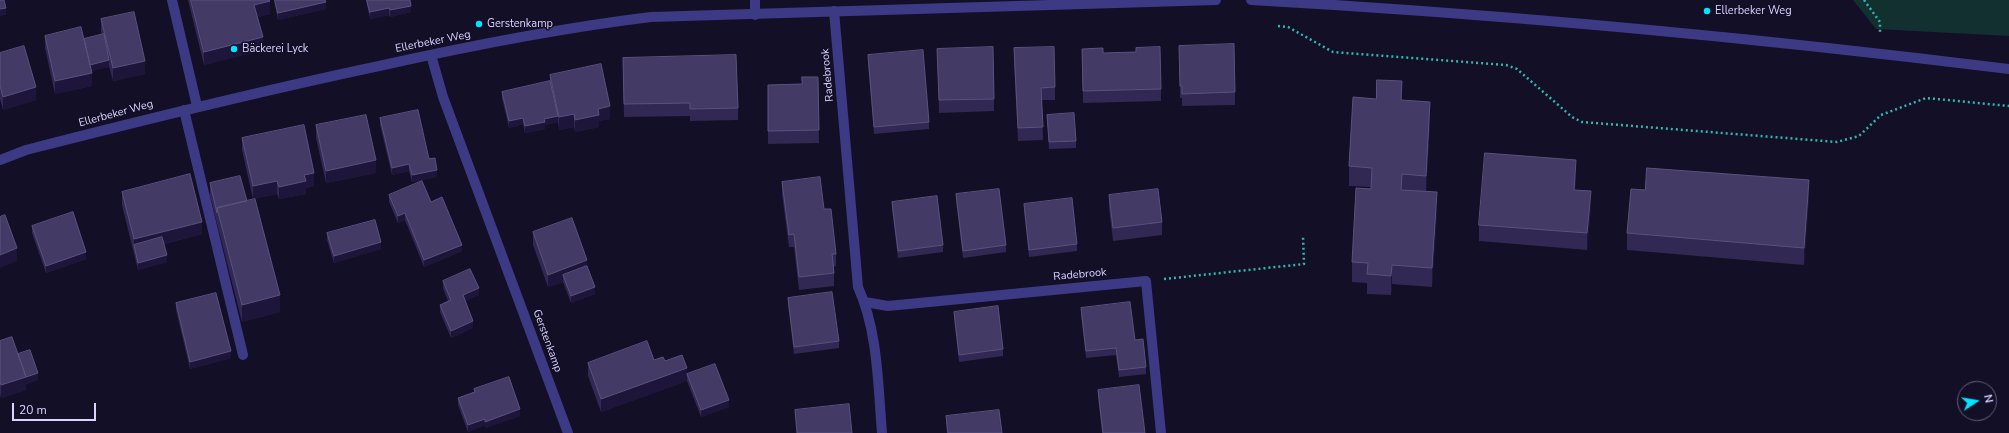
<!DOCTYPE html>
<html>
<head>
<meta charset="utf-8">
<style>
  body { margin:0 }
  #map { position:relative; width:2009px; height:433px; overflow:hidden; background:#130f26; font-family:"Nunito Sans",sans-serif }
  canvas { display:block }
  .north { position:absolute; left:1957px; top:381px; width:40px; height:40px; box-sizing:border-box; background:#130f26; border:1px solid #625e7d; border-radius:50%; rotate:78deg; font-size:11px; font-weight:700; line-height:16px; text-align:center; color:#d9d4ff }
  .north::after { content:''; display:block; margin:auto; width:14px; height:18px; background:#00e5ff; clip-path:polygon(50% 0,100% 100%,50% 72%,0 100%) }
  .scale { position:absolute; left:12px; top:403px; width:84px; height:18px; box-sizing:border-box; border:2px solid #d9d4ff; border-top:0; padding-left:5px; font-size:12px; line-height:14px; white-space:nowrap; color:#d9d4ff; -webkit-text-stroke:3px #130f26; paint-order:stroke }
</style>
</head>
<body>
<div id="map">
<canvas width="2009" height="433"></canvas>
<div class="north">N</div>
<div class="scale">20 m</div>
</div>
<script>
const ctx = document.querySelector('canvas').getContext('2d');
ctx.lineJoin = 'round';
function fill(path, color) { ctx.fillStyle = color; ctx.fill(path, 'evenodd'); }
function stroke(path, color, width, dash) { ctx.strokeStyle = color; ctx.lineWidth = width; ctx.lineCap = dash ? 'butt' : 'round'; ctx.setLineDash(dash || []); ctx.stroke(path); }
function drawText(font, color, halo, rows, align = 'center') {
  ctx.font = font + ' "Nunito Sans",sans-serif'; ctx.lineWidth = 3; ctx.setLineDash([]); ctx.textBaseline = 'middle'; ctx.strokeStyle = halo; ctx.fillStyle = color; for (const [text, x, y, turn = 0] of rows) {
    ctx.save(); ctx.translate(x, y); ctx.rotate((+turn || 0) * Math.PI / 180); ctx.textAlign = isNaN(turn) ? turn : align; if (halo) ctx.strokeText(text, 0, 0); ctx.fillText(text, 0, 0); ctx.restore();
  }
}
const green = new Path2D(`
  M 1853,0 L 2009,0 L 2009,36 L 1876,29 Z`);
const path = new Path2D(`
  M 1864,0 L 1880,22 L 1880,34
  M 1278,26 L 1288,27 L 1333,52 L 1506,65 L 1517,69 L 1572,117 L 1582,122 L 1837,142 L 1859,136 L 1881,115 L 1926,98 L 2009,106
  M 1164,279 L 1304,264 L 1303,236`);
const service = new Path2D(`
  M 172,0 L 197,106
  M 184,110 L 243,355`);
const minor = new Path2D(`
  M 755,0 L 755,15
  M 834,11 L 858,287 C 878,331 878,385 882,433
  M 431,55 L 443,97 L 568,433
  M 865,302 L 888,306 L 1146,281 L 1161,433`);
const tertiary = new Path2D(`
  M 1251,0 C 1504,14 1757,38 2009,69
  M 0,160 L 26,150 C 143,120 261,91 379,66 C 469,46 560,28 651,17 L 1216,0`);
const wall = new Path2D(`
  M 188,0 L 269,0 L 270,14 L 257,17 L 263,50 L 204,65 Z
  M 274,0 L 325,0 L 326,9 L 278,20 Z
  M 366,0 L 410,0 L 411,12 L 390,17 L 389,15 L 370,19 Z
  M 101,19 L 145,74 L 113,81 L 109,66 L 109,67 L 91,71 L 92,86 L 55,94 L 45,48 L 45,36 L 84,39 L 102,35 L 101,32 Z
  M 1179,46 L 1235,92 L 1235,105 L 1182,106 L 1182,98 L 1180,98 Z
  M 1014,48 L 1055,87 L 1055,100 L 1042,100 L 1043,140 L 1018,141 L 1014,61 Z
  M 1136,48 L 1161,89 L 1161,101 L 1083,103 L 1082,49 L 1103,53 L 1136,52 Z
  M 937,49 L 994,99 L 994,111 L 939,113 Z
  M 0,53 L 36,100 L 3,110 L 0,99 Z
  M 868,55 L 929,122 L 929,129 L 874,134 L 868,62 Z
  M 623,58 L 738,108 L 738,120 L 690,121 L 690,116 L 624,117 Z
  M 550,75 L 610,119 L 599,121 L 599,127 L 575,132 L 574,127 L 559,130 L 558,122 L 545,125 L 545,129 L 525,133 L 523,124 L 509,128 L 502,98 L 502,92 L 550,81 Z
  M 818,77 L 819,143 L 768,144 L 768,85 L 802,84 Z
  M 1402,100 L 1430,121 L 1426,192 L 1437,212 L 1432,287 L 1392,284 L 1391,295 L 1367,294 L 1367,283 L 1352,282 L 1352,262 L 1371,187 L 1349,186 L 1349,166 Z
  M 1047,115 L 1076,141 L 1076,148 L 1049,149 Z
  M 380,118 L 429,159 L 437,177 L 412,182 L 409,171 L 392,175 L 380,125 Z
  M 316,125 L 376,173 L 326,183 L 316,138 Z
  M 242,138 L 314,186 L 306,188 L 306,194 L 279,199 L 277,194 L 253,199 L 242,150 Z
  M 1576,177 L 1575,190 L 1591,208 L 1587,250 L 1479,241 L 1479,225 Z
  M 782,182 L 824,209 L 836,254 L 836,266 L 833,267 L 834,273 L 834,286 L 799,290 L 794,247 L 789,247 L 782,194 Z
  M 210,183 L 247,201 L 280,312 L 242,322 L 210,196 Z
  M 1645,190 L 1809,197 L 1804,265 L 1627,250 L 1627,233 Z
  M 122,192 L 202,234 L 164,244 L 167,262 L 138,270 L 122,205 Z
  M 956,194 L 1006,245 L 1006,252 L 963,258 L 956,201 Z
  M 389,195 L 431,202 L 462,251 L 424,267 L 405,220 L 398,223 L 389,202 Z
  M 1109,195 L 1162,222 L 1162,235 L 1113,241 L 1109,208 Z
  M 892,202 L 943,245 L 943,252 L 898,258 L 892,209 Z
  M 1024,204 L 1077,244 L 1077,251 L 1029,257 L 1024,211 Z
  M 32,226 L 86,259 L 46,273 L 32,233 Z
  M 533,232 L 587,266 L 595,294 L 571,303 L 563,282 L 548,287 L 533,245 Z
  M 327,233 L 381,249 L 334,263 L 327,240 Z
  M 443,281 L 479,295 L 465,301 L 473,328 L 451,338 L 440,312 L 440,305 L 448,301 L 443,288 Z
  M 788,298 L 839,341 L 839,348 L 794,354 L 788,305 Z
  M 176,303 L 231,358 L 190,369 L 176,310 Z
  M 1081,308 L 1135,340 L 1146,367 L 1146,374 L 1119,377 L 1116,355 L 1086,358 L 1081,315 Z
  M 954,312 L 1003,349 L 1003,356 L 959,362 L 954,319 Z
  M 0,341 L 18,354 L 38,380 L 26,384 L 26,390 L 1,398 L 0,394 Z
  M 654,360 L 665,361 L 687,381 L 601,412 L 588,376 L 588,363 Z
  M 687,374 L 729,407 L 701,417 L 687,381 Z
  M 474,389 L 520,416 L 485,428 L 485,425 L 468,432 L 458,405 L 458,398 L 474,392 Z
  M 1098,390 L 1145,433 L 1102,433 L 1098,397 Z
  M 795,410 L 852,433 L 797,433 Z
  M 946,416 L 1002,433 L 947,433 L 946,423 Z`);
const shadedWall = new Path2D(`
  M 270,1 L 270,14 L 254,18 L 254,5 Z
  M 326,2 L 326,9 L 278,20 L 278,13 Z
  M 411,6 L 411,12 L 390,17 L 390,10 Z
  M 6,8 L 6,15 L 0,16 L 0,9 Z
  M 389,8 L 389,15 L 370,19 L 370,12 Z
  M 263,37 L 263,50 L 204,65 L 204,52 Z
  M 109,60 L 109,67 L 88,72 L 88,65 Z
  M 145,61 L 145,74 L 113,81 L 113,68 Z
  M 92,73 L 92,86 L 55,94 L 55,81 Z
  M 1402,81 L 1402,101 L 1401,100 Z
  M 36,87 L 36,100 L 3,110 L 3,97 Z
  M 1430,102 L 1430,121 L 1426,195 L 1426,176 Z
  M 610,106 L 610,119 L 599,121 L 599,127 L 575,132 L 575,120 L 598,109 Z
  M 574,114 L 574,127 L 559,130 L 559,117 Z
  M 558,116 L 558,122 L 545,125 L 545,129 L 525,133 L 525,126 L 544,119 Z
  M 523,118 L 523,124 L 509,128 L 509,121 Z
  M 376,160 L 376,173 L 326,183 L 326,171 Z
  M 1576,160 L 1576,177 L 1574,206 L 1574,190 Z
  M 409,164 L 409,171 L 392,175 L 392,168 Z
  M 437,170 L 437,177 L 412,182 L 412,175 Z
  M 314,173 L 314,186 L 306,188 L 306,194 L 279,199 L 279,187 L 304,175 Z
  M 1809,180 L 1809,197 L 1804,265 L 1804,248 Z
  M 277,181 L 277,194 L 253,199 L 253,186 Z
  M 1591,191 L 1591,208 L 1587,250 L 1587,233 Z
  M 1437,192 L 1437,212 L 1432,287 L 1432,268 Z
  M 405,213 L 405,220 L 398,223 L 398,216 Z
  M 202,222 L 202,234 L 135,251 L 134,245 L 134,239 Z
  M 381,242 L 381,249 L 334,263 L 334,256 Z
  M 462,245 L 462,251 L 424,267 L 424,260 Z
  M 17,248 L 17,261 L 0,268 L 0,255 Z
  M 86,252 L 86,259 L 46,273 L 46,266 Z
  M 167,255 L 167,262 L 138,270 L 138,263 Z
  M 587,260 L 587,273 L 563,275 L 563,282 L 548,287 L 548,275 Z
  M 1392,265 L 1392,284 L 1391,295 L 1391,276 Z
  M 595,287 L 595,294 L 571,303 L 571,296 Z
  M 479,288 L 479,295 L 463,302 L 463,295 Z
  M 280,295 L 280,312 L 242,322 L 242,305 Z
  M 473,321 L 473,328 L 451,338 L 451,331 Z
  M 231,351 L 231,358 L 190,369 L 190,362 Z
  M 687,368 L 687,381 L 601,412 L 601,399 Z
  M 38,373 L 38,380 L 26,384 L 26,390 L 1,398 L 1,385 Z
  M 729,400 L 729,407 L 701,417 L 701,410 Z
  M 520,409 L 520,416 L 485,428 L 485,422 Z
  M 485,419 L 485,425 L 468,432 L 468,425 Z`);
const building = new Path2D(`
  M 0,0 L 4,0 L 6,8 L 0,9 Z
  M 191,0 L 269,0 L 270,1 L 254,5 L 263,37 L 204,52 Z
  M 275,0 L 325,0 L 326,2 L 278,13 Z
  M 367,0 L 410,0 L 411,6 L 390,10 L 389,8 L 370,12 Z
  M 134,12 L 145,61 L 113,68 L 101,19 Z
  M 81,27 L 92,73 L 55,81 L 45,36 Z
  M 104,34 L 109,60 L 90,65 L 84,39 Z
  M 1234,44 L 1235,92 L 1182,94 L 1182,86 L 1180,86 L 1179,46 Z
  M 24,46 L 36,87 L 3,97 L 0,86 L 0,53 Z
  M 993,47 L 994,99 L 939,100 L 937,49 Z
  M 1054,47 L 1055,87 L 1041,88 L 1043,127 L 1018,128 L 1014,48 Z
  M 1160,47 L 1161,89 L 1083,91 L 1082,49 L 1103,48 L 1103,53 L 1136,52 L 1136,48 Z
  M 923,50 L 929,122 L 874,127 L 868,55 Z
  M 736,55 L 738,108 L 690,109 L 690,103 L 624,104 L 623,58 Z
  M 601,64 L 610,106 L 598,109 L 599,115 L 575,120 L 574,114 L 559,117 L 550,75 Z
  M 802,77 L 818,77 L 819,130 L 768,131 L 768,85 L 802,84 Z
  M 1377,80 L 1402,81 L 1401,100 L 1430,102 L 1426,176 L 1402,174 L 1401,190 L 1437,192 L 1432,268 L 1392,265 L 1391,276 L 1367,274 L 1368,263 L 1352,262 L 1356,188 L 1371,189 L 1372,168 L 1349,166 L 1353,97 L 1376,99 Z
  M 550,81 L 558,116 L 544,119 L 545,122 L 525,126 L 523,118 L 509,121 L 502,92 Z
  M 418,110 L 429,159 L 435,158 L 437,170 L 412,175 L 409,164 L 392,168 L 380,118 Z
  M 1074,113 L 1076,141 L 1049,142 L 1047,115 Z
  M 366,115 L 376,160 L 326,171 L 316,125 Z
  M 304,125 L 314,173 L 304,175 L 306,181 L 279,187 L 277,181 L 253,186 L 242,138 Z
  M 1485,153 L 1576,160 L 1574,190 L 1591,191 L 1587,233 L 1479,225 Z
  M 1647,168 L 1809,180 L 1804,248 L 1627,233 L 1631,189 L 1645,190 Z
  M 190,174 L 202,222 L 134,239 L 122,192 Z
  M 240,176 L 247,201 L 217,208 L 217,213 L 210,183 Z
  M 820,177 L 824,209 L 831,209 L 836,254 L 832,254 L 834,273 L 799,277 L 794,234 L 789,235 L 782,182 Z
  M 422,181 L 431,202 L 442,197 L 462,245 L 424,260 L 405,213 L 398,216 L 389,195 Z
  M 999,189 L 1006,245 L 963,251 L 956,194 Z
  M 1158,189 L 1162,222 L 1113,228 L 1109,195 Z
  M 937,196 L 943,245 L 898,251 L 892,202 Z
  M 1072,198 L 1077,244 L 1029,250 L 1024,204 Z
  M 255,199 L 280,295 L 242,305 L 217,208 Z
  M 73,212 L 86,252 L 46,266 L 32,226 Z
  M 5,215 L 17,248 L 0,255 L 0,217 Z
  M 572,218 L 587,260 L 548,275 L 533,232 Z
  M 375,220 L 381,242 L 334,256 L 327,233 Z
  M 162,237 L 167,255 L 138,263 L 134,245 Z
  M 587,266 L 595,287 L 571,296 L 563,275 Z
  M 470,269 L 479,288 L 463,295 L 473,321 L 451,331 L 440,305 L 451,300 L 443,281 Z
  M 832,292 L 839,341 L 794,347 L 788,298 Z
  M 216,293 L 231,351 L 190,362 L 176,303 Z
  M 1130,302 L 1135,340 L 1143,339 L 1146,367 L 1119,370 L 1116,348 L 1086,351 L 1081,308 Z
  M 998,306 L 1003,349 L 959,355 L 954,312 Z
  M 12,337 L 26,377 L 1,385 L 0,382 L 0,341 Z
  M 647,341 L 654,360 L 663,357 L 665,361 L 682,355 L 687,368 L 601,399 L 588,363 Z
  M 30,350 L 38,373 L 26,377 L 18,354 Z
  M 715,364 L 729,400 L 701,410 L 687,374 Z
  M 509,377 L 520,409 L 485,422 L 485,419 L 468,425 L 458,398 L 475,392 L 474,389 Z
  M 1139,385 L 1145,433 L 1103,433 L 1098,390 Z
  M 849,404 L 852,433 L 797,433 L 795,410 Z
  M 999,410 L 1002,433 L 948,433 L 946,416 Z`);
const markers = [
  [1707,11,4,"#00e5ff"],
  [479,24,4,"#00e5ff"],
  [234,49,4,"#00e5ff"]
];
const poiNames = [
  ["Ellerbeker Weg",1715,11],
  ["Gerstenkamp",487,24],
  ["Bäckerei Lyck",242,49]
];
const streetNames = [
  ["Ellerbeker Weg",433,42,-11],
  ["Radebrook",828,75,-95],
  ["Ellerbeker Weg",116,114,-15],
  ["Radebrook",1080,275,-5],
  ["Gerstenkamp",547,341,70]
];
fill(green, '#12302f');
stroke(path, '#2fb8b0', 2.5, [2, 3]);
stroke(service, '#3d3a85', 10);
stroke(minor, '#3d3a85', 10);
stroke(tertiary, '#3d3a85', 10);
fill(wall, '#312854');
fill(shadedWall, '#1d163a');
fill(building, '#433a66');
stroke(building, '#5a527e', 1);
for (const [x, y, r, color] of markers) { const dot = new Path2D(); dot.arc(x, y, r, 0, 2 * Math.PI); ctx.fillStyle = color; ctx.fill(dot); stroke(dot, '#130f26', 1.5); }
drawText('11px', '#d9d4ff', '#130f26', poiNames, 'left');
drawText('11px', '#d9d4ff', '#130f26', streetNames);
</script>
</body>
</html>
